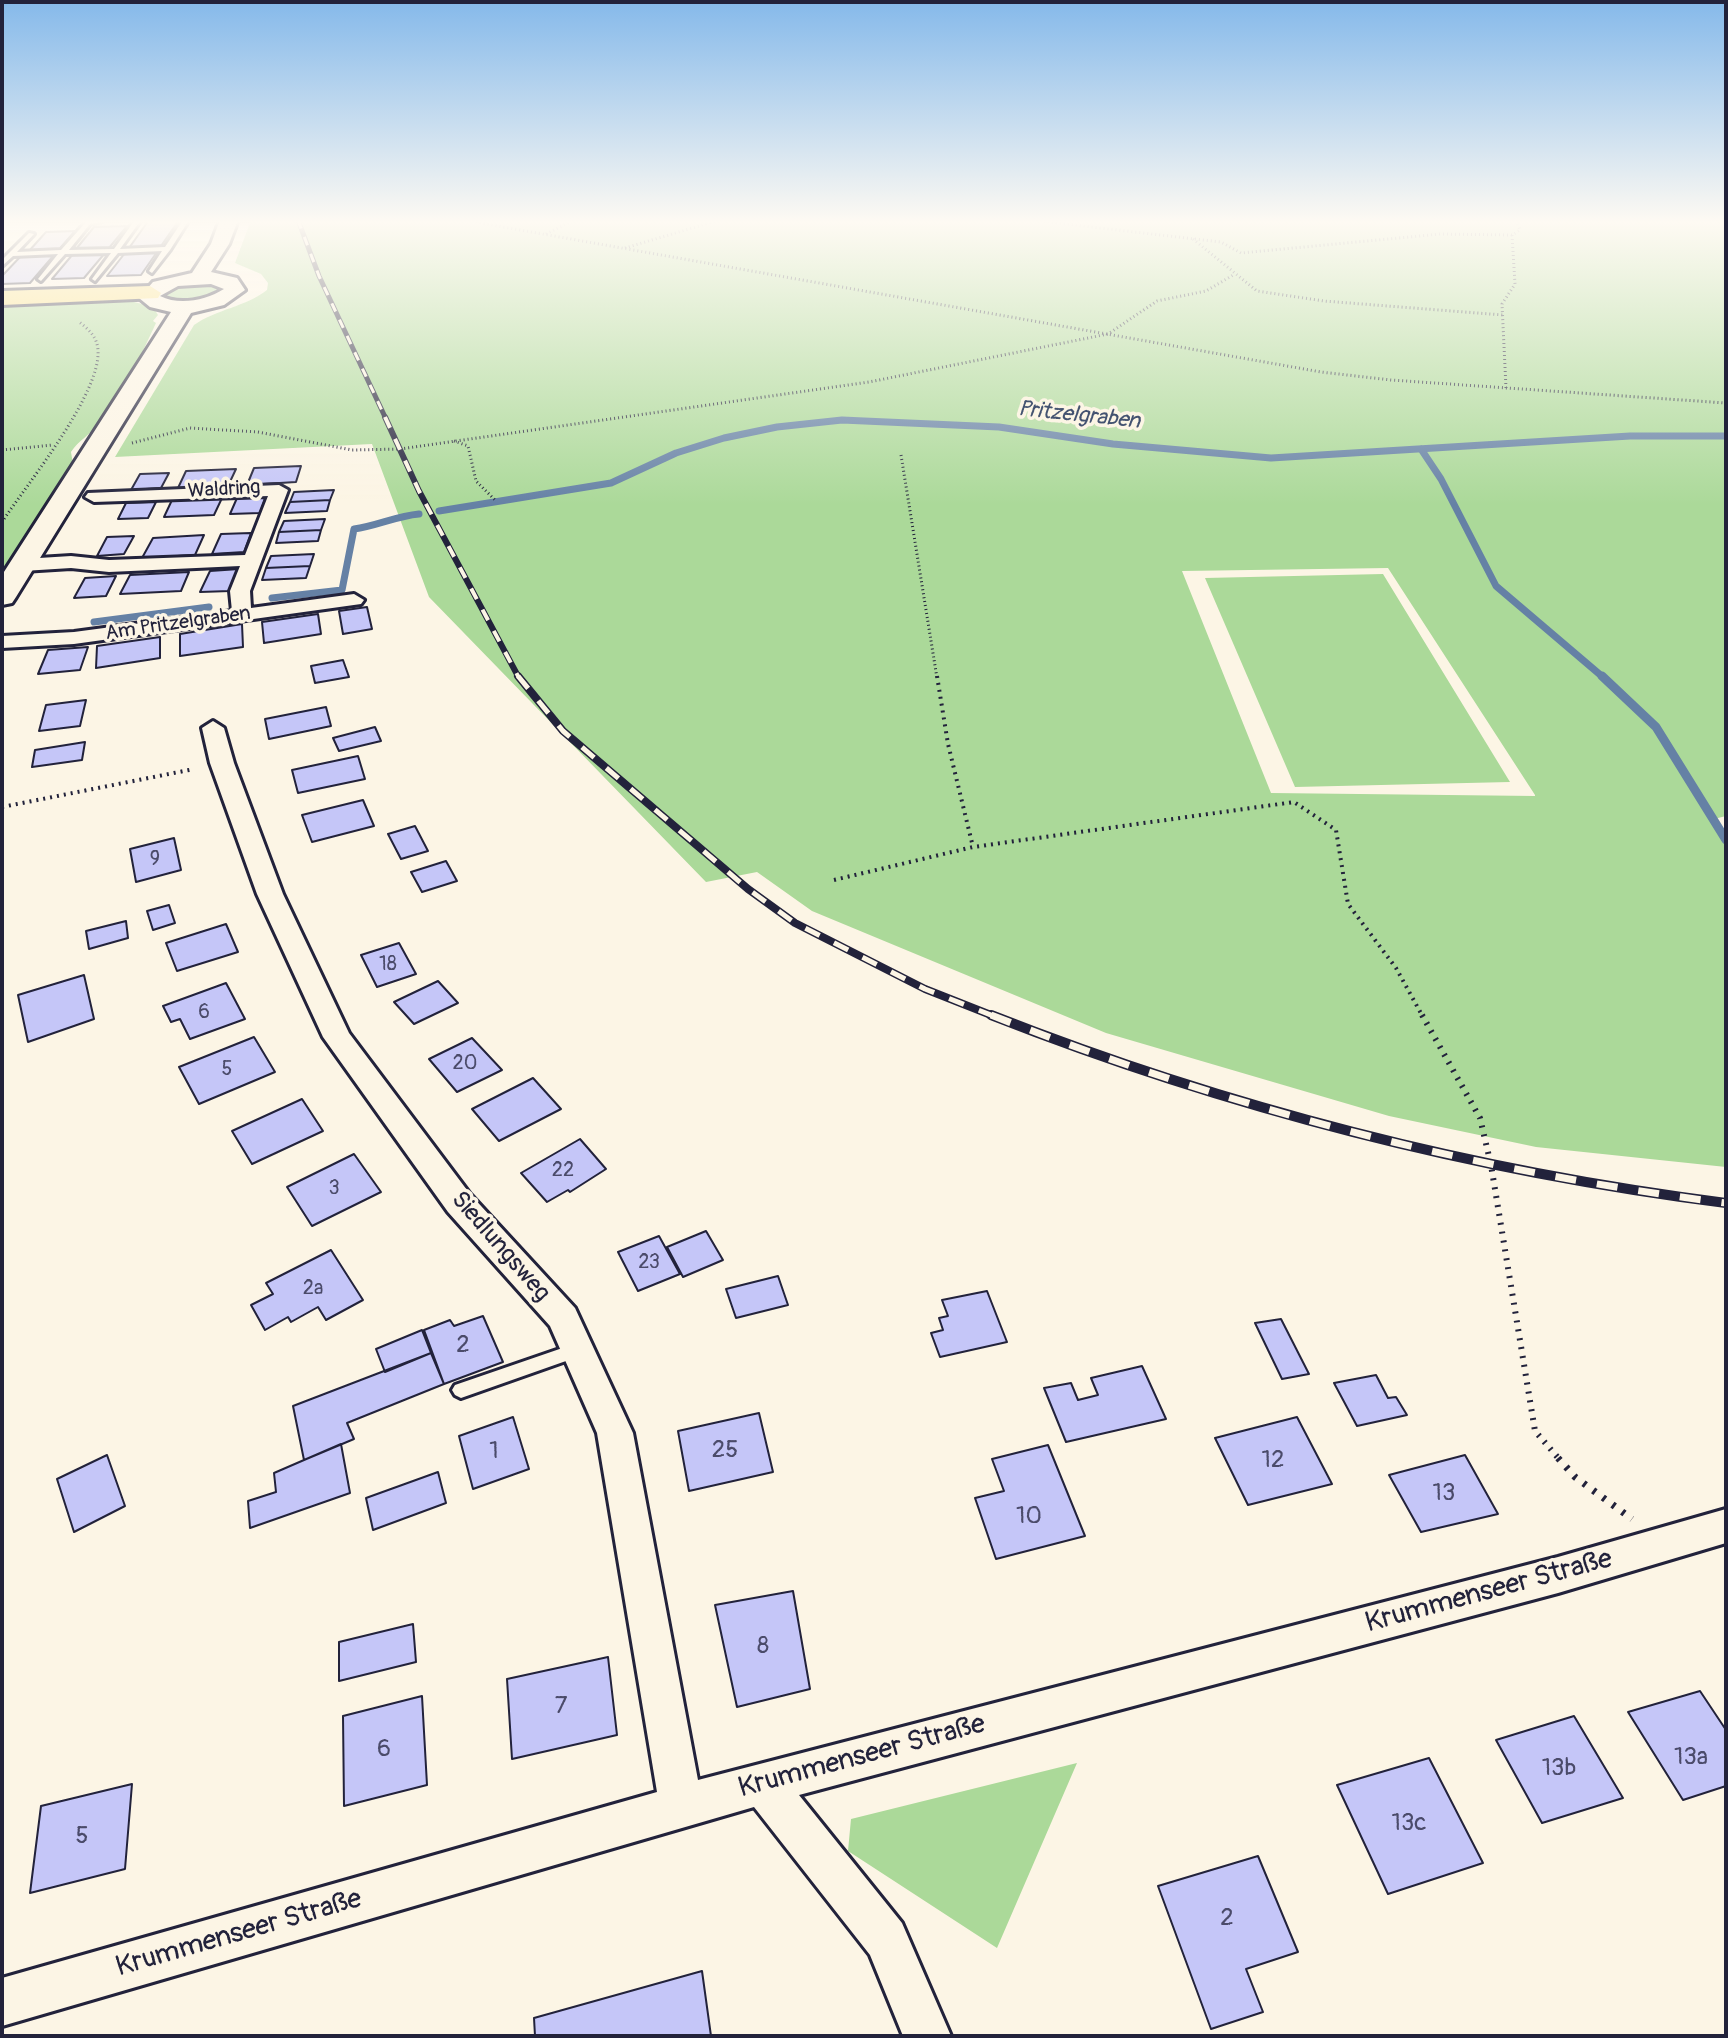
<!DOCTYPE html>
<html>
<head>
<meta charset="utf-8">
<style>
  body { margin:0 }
  #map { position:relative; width:1728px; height:2038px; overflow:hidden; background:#fcf5e5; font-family:Pangolin,sans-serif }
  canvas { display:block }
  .frame { position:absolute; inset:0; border:4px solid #22223b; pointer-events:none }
</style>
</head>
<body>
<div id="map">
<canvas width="1728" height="2038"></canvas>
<div class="frame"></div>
</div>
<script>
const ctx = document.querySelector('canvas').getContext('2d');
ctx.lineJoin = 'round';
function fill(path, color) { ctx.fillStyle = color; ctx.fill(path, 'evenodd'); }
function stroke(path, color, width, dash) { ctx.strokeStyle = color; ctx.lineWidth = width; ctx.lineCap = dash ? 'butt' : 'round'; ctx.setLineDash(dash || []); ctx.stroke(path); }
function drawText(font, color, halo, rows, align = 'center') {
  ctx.font = font + ' Pangolin,sans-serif'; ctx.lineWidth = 7; ctx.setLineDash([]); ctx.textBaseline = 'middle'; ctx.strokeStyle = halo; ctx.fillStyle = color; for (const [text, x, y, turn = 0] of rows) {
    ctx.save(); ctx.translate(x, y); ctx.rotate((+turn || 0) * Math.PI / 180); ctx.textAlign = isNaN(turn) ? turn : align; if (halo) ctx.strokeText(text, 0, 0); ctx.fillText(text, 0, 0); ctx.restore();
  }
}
const green = new Path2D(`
  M 251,220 L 1726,220 L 1726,816 L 1714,819 L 1726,841 L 1726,1167 L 1536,1147 L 1389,1116 L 1106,1033 L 812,911 L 757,872 L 706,882 L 429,597 L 372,444 L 115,457 L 194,325 C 217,309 245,307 267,290 L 268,283 L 261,274 L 235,263 ZM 1388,568 L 1535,795 L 1535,796 L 1271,793 L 1182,571 Z
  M 210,282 L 222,289 C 208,303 176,306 160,295 L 172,286 Z
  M 123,299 L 153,307 L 158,315 L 153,321 L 156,323 C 140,357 123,396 98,424 C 90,435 79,440 71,452 L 73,464 L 2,575 L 2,301 Z
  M 1383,574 L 1510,782 L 1295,787 L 1205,578 Z
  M 1077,1763 L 997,1948 L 848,1851 L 851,1819 Z`);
const streamFar1 = new Path2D(`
  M 1421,449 L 1441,479 L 1496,586 L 1604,678
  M 439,511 L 611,483 L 676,453 L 724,438 L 777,427 L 842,420 L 999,427 L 1113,444 L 1271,458 L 1630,436 L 1726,436
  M 272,598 L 342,590 L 354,529 C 377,526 396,516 419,514
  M 94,622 L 209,607`);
const stream = new Path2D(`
  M 1602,676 L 1656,727 L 1726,840`);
const building = new Path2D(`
  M 149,220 L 179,220 L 161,246 L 129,248 Z
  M 127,226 L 109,248 L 76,249 L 94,227 Z
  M 75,231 L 59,250 L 29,251 L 46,232 Z
  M 157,252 L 141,275 L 107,276 L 125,253 Z
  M 105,253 L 84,278 L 52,279 L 73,254 Z
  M 54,255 L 30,283 L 2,284 L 2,276 L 21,256 Z
  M 301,466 L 296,482 L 247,485 L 254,468 Z
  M 236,469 L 228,486 L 178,488 L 186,471 Z
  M 169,473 L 161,488 L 131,490 L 140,474 Z
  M 334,490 L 330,500 L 290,502 L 294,492 Z
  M 266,496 L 260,513 L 230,514 L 237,498 Z
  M 222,498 L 214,515 L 164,517 L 172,500 Z
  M 330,500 L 327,511 L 285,513 L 290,502 Z
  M 156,502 L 148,518 L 118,519 L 126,503 Z
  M 325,519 L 321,530 L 279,532 L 284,521 Z
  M 321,530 L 318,541 L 276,543 L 279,532 Z
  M 251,533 L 244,552 L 212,554 L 221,534 Z
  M 204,535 L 195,555 L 142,558 L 153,538 Z
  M 134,536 L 124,554 L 97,556 L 107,537 Z
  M 314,554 L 310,566 L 266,568 L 271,556 Z
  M 310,566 L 306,578 L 262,580 L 266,568 Z
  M 239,569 L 230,591 L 200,592 L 210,571 Z
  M 189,572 L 181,591 L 120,594 L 130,575 Z
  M 116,576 L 106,596 L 74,598 L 85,578 Z
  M 367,607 L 372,629 L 343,634 L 339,611 Z
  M 318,614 L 321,634 L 264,643 L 262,622 Z
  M 242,624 L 243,647 L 180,656 L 180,634 Z
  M 160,637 L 160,658 L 96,668 L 97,646 Z
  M 88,647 L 80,670 L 38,674 L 48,650 Z
  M 343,660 L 349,677 L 315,683 L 311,666 Z
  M 86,700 L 80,726 L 39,731 L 46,705 Z
  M 326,707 L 331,726 L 269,739 L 265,719 Z
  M 375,727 L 381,741 L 339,751 L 333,738 Z
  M 85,742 L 82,760 L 32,767 L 35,750 Z
  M 358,756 L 365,779 L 298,793 L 292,770 Z
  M 363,800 L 374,826 L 312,842 L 302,815 Z
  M 415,826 L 428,851 L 401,859 L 388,834 Z
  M 174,838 L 181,870 L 136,882 L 130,849 Z
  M 446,861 L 457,881 L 422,892 L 411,872 Z
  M 169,905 L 175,923 L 153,930 L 147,911 Z
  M 126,921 L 128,938 L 89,949 L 86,931 Z
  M 226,924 L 238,952 L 177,971 L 166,943 Z
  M 399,943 L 416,974 L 377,987 L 361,955 Z
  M 84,975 L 94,1019 L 28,1042 L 18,995 Z
  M 438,981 L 458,1003 L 414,1024 L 394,1002 Z
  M 226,983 L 245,1019 L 190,1039 L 180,1019 L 171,1022 L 163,1006 Z
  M 254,1037 L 275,1072 L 199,1104 L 179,1067 Z
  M 472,1038 L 502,1070 L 457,1092 L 429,1059 Z
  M 533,1078 L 561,1109 L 499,1141 L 472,1109 Z
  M 302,1099 L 323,1131 L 252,1164 L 232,1131 Z
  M 580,1139 L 606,1169 L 570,1192 L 568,1190 L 547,1202 L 521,1173 Z
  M 354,1154 L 381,1192 L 312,1226 L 287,1187 Z
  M 706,1231 L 723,1260 L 683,1277 L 667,1247 Z
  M 659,1236 L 680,1274 L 638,1291 L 618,1252 Z
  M 331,1250 L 363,1300 L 326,1320 L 318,1307 L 291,1322 L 288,1317 L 265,1330 L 251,1305 L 273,1294 L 266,1283 Z
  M 778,1276 L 788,1305 L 736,1318 L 726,1289 Z
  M 987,1291 L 1007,1342 L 940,1357 L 931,1333 L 943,1330 L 939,1318 L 948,1316 L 942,1300 Z
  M 483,1316 L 503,1362 L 444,1384 L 424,1330 L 450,1320 L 454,1326 Z
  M 1281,1319 L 1309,1374 L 1282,1379 L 1255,1323 Z
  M 422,1330 L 431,1353 L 385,1372 L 376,1349 Z
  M 431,1353 L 444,1384 L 347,1423 L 354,1439 L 304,1460 L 293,1406 Z
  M 1142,1366 L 1166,1419 L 1066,1442 L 1044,1388 L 1071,1383 L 1078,1400 L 1098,1395 L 1091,1378 Z
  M 1376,1375 L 1388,1398 L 1396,1397 L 1407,1415 L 1357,1426 L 1334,1383 Z
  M 759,1413 L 773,1472 L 689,1491 L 678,1431 Z
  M 513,1417 L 529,1469 L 473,1489 L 459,1436 Z
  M 1297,1417 L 1332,1484 L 1248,1505 L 1215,1438 Z
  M 341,1444 L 350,1493 L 250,1528 L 248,1501 L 276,1492 L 274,1473 Z
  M 1048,1445 L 1085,1536 L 996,1559 L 975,1498 L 1004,1491 L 992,1459 Z
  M 107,1455 L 125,1506 L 74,1532 L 57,1479 Z
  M 1465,1455 L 1498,1514 L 1421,1532 L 1389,1475 Z
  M 438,1472 L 446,1503 L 373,1530 L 366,1498 Z
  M 793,1591 L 810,1689 L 737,1707 L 715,1605 Z
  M 413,1624 L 416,1662 L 339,1681 L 339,1642 Z
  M 608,1657 L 617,1735 L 512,1759 L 507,1679 Z
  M 1700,1691 L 1726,1730 L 1726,1786 L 1683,1800 L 1628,1712 Z
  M 422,1696 L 427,1785 L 344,1806 L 343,1716 Z
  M 1574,1716 L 1623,1798 L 1542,1823 L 1496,1740 Z
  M 1429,1758 L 1483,1863 L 1388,1894 L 1337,1785 Z
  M 132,1784 L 125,1869 L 30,1893 L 41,1806 Z
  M 1258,1856 L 1298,1952 L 1246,1969 L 1263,2012 L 1211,2029 L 1158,1886 Z
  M 702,1971 L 711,2036 L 535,2036 L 534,2018 Z`);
const pathFar3 = new Path2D(`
  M 464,220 L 1321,372 L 1391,380 L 1726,403
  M 1032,220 L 1221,242 L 1241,253 L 1440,234 L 1512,235
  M 2,222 L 9,220
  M 546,234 L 574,220
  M 1193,239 L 1257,291 L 1324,301 L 1503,315
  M 625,248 L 719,220
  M 1506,388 L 1502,304 L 1515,284 L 1512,235 L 1520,230 L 1516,220
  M 454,441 L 468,446 L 476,481 L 495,500
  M 132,443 L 190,428 L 258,432 L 352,450 L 400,449 L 869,382 L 1108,334 L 1157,301 L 1206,291 L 1235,274
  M 2,450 L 53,445
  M 901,455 L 937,678
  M 2,522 C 27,484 101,394 98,350 C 97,336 88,329 78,321`);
const pathFar2 = new Path2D(`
  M 937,676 L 948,744 L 973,847
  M 2,807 L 194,769
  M 834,880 L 973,847 L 1294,802 L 1336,830 L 1348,904 L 1396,968 L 1423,1017`);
const pathFar1 = new Path2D(`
  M 1422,1015 L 1480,1118 L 1491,1165 L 1535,1431 L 1560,1460`);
const path = new Path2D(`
  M 1558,1458 L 1575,1477 L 1632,1519`);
const lane = new Path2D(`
  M 93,220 L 106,220 L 90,224 L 69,250 L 114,249 L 135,220 L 141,220 L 120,249 L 165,247 L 183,220 L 189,220 L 170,250 L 152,273 L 149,271 L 162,251 L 118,253 L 95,281 L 92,279 L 111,253 L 65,254 L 41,281 L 38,279 L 58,254 L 13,256 L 2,266 L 2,260 L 29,233 L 34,234 L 17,252 L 61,250 L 86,222 Z
  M 577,1343 L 583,1345 L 586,1350 L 583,1355 L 461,1398 L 455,1395 L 452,1390 L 455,1385 Z`);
const street = new Path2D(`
  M 279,485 L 288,490 L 250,591 L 251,608 L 354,594 L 364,600 L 361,604 L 74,644 L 2,648 L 2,636 L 74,632 L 232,611 L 230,591 L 240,566 L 109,572 L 71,568 L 23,571 L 13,565 L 23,559 L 71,556 L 109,560 L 245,555 L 268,496 L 94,502 L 85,497 L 88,493 Z
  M 213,721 L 224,728 L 234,763 L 283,894 L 349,1033 L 470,1194 L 575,1308 L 633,1433 L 698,1780 L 1558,1557 L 1726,1509 L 1726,1543 L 1558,1593 L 799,1795 L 902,1923 L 951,2036 L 903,2036 L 870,1955 L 754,1807 L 2,2026 L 2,1978 L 657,1792 L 597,1433 L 550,1326 L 448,1212 L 323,1037 L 257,894 L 210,763 L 202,728 Z`);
const secondary = new Path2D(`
  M 220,220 L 238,220 L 229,244 L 211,272 L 237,278 L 245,290 L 224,305 L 191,313 L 16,597 L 12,603 L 2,605 L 2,575 L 171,312 L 150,307 L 139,298 L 153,282 L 192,273 L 211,244 ZM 211,284 L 224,289 C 206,300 180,306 160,296 L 178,286 Z`);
const primary = new Path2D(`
  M 150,286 L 161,293 L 158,298 L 2,305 L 2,291 Z`);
const railFar3 = new Path2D(`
  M 298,220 L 319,276 L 386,419`);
const railFar2 = new Path2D(`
  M 385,417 L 419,491 L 519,678`);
const railFar1 = new Path2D(`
  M 518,676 L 563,731 L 748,889 L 795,923 L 925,989 L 996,1017`);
const rail = new Path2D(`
  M 991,1015 C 1228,1108 1473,1171 1726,1203`);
const farStreetnames = [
  ["Waldring",224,490,-3],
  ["Am Pritzelgraben",178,624,-8]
];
const numberNames = [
  ["9",155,860],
  ["18",388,965],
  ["6",204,1013],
  ["20",465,1064],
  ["5",227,1070],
  ["22",563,1171],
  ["3",334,1189],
  ["23",649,1263],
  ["2a",313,1289]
];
const farWaternames = [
  ["Pritzelgraben",1079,416,6]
];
const streetNames = [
  ["Siedlungsweg",500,1247,49]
];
const nearNumbernames = [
  ["2",463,1346],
  ["25",725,1451],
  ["1",494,1452],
  ["12",1273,1461],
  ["13",1444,1494],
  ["10",1029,1517],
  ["8",763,1647],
  ["7",561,1707],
  ["6",384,1750],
  ["13a",1691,1758],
  ["13b",1559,1769],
  ["13c",1409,1824],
  ["5",82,1837],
  ["2",1227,1919]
];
const nearStreetnames = [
  ["Krummenseer Straße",1489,1592,-15],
  ["Krummenseer Straße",862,1757,-15],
  ["Krummenseer Straße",239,1934,-16]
];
fill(green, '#abd999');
stroke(streamFar1, '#6581a5', 7);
stroke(stream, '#6581a5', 9);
fill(building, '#c5c6f8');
stroke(building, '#22223b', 2);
stroke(lane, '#22223b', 6);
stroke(street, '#22223b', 6);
stroke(secondary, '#22223b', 6);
stroke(primary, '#22223b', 6);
stroke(pathFar3, '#22223b', 3, [1, 3]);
stroke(pathFar2, '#22223b', 4, [2, 5]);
stroke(pathFar1, '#22223b', 6, [2, 7]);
stroke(path, '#22223b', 7, [3, 9]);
fill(lane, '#fcf5e5');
fill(street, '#fcf5e5');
fill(secondary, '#fcf5e5');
fill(primary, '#fae180');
stroke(railFar3, '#22223b', 5);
stroke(railFar2, '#22223b', 6);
stroke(railFar1, '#22223b', 8);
stroke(rail, '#22223b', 10);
stroke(railFar3, '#fcf5e5', 3, [9]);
stroke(railFar2, '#fcf5e5', 4, [12]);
stroke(railFar1, '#fcf5e5', 5, [16]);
stroke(rail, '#fcf5e5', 7, [21]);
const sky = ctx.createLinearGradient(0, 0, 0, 505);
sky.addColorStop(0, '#85b9ea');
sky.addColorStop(0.44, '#fefaf3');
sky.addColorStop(1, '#fefaf300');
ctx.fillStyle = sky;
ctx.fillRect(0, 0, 1728, 505);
drawText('20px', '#22223b', '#fcf5e5', farStreetnames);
drawText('20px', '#4b4b6a', null, numberNames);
drawText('italic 22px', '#435270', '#fcf5e5', farWaternames);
drawText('24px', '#22223b', '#fcf5e5', streetNames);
drawText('24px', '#4b4b6a', null, nearNumbernames);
drawText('28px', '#22223b', '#fcf5e5', nearStreetnames);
</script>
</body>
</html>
